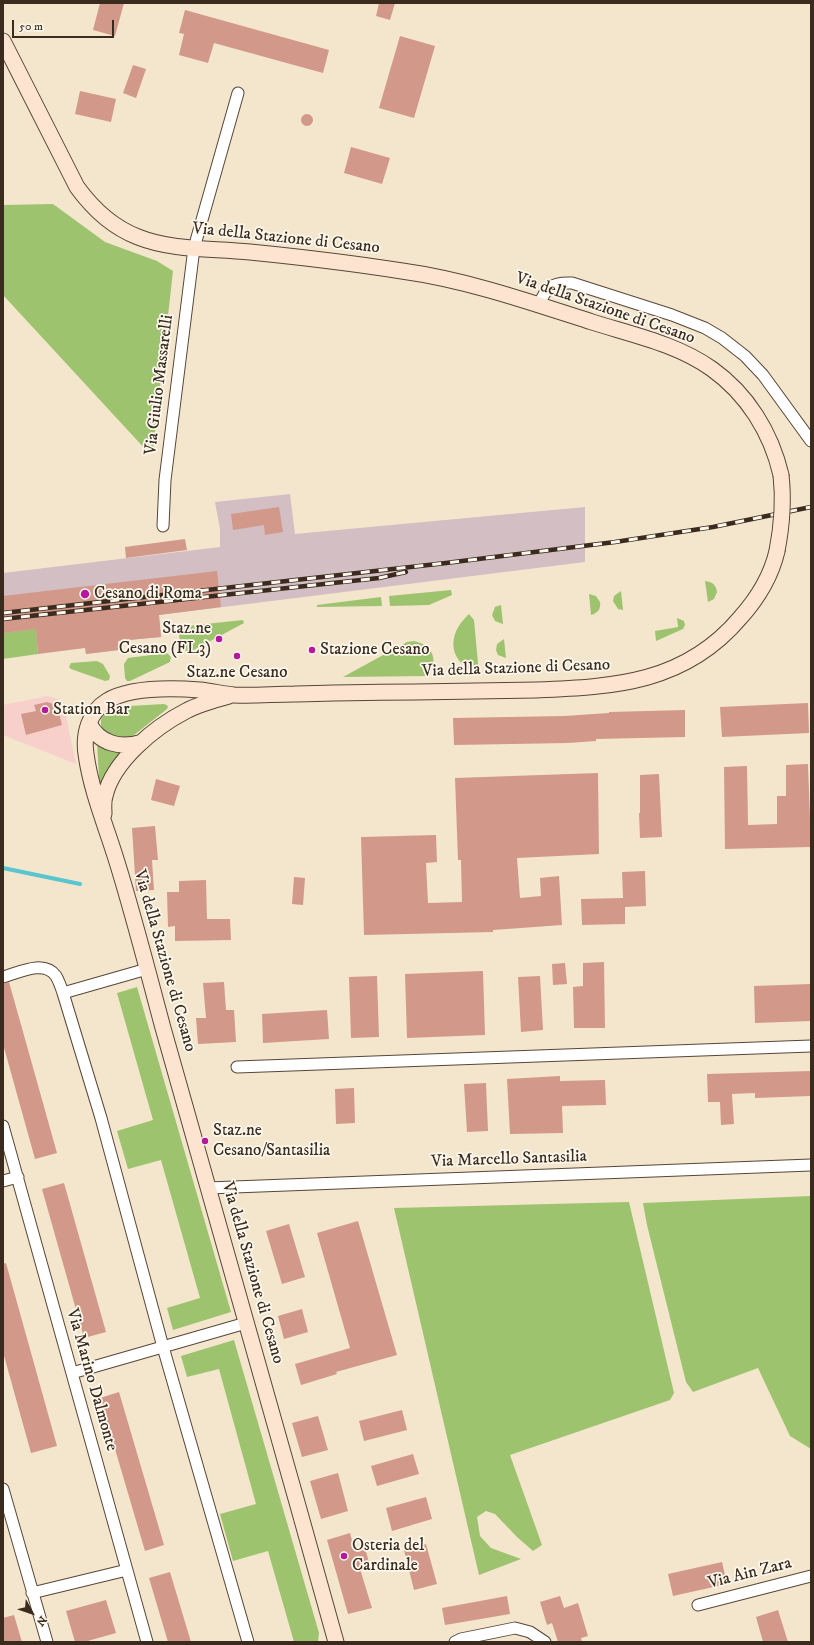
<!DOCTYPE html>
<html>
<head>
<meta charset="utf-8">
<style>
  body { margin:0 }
  #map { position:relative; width:814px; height:1645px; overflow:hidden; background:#f4e6cd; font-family:"IM FELL DW Pica",serif }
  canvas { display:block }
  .frame { position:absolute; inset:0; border:4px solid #3b2a1e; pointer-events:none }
  .north { position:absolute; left:12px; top:1593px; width:40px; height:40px; -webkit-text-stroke:3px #fbf7ec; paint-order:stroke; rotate:130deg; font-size:11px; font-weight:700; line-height:16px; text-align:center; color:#3b2a1e }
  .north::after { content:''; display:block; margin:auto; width:14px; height:18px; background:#3b2a1e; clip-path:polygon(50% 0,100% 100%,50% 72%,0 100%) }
  .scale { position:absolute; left:12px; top:20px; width:102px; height:18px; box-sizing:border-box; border:2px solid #3b2a1e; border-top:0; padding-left:5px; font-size:12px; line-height:14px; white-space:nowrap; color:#3b2a1e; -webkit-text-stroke:3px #fbf7ec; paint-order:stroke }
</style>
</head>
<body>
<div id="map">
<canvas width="814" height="1645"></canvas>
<div class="frame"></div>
<div class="north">N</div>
<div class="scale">50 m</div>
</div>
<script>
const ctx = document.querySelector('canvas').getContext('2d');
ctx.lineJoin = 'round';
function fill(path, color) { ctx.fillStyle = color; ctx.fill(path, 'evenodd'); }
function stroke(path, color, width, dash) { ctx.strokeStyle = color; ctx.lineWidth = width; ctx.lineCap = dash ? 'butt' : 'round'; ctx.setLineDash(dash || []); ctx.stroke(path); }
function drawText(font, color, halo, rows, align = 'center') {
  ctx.font = font + ' "IM FELL DW Pica",serif'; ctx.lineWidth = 3.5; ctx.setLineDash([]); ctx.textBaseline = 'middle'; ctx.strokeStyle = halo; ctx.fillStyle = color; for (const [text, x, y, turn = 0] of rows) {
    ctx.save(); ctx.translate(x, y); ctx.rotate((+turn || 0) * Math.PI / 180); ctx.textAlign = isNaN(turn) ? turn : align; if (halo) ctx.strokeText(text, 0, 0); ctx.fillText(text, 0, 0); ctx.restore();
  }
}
const built = new Path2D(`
  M 47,696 L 58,699 L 64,706 L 76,764 L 3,735 L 3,705 Z`);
const industrial = new Path2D(`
  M 290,494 L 295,534 L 585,507 L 585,562 L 159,615 L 161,637 L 118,641 L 119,650 L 86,654 L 85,646 L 3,633 L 3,573 L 220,547 L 220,529 L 215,502 Z`);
const green = new Path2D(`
  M 53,204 L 105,242 L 157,261 L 173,271 L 153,450 L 146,450 L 3,295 L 3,205 Z
  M 705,581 C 713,582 716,585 717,592 L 714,599 L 708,602 Z
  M 451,590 L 452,595 L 429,605 L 390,606 L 389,596 Z
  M 621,591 L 623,610 L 618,609 L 613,601 L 614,596 Z
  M 589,594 L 596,596 L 600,602 C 601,609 598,613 591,615 Z
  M 381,597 L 382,606 L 317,607 L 317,605 Z
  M 501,605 L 503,624 L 495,621 L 492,615 L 495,607 Z
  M 469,614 L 474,620 L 479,674 C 449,663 445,636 469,614 Z
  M 677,618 L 684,621 L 685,625 L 683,629 L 656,641 L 655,631 L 678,627 Z
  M 243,620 L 244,623 L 190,652 L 181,650 L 178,627 Z
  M 36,629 L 38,654 L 3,659 L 3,633 Z
  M 504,639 L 506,658 L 498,655 L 496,650 L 497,644 Z
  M 414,641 C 433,645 439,660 428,676 L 343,677 L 407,642 Z
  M 167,653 L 171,657 L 170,662 L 130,681 L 127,681 L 125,678 L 124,664 L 128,658 Z
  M 97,661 L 103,664 L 110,676 L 109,680 L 105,681 L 71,669 L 69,667 L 71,663 Z
  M 164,704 L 168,706 L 167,709 L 129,739 L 125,741 L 103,731 C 98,721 102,712 112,707 Z
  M 97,743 L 125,752 L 100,794 Z
  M 137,987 L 231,1312 L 173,1330 L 167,1308 L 200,1298 L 161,1160 L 128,1169 L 117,1131 L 153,1120 L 117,993 Z
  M 811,1196 L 811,1449 L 790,1436 L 758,1368 L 693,1392 L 686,1382 L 647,1225 L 643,1203 Z
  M 629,1202 L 674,1393 L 670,1400 L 510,1455 L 542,1545 L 533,1551 L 517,1537 L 495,1514 L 486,1511 L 477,1517 L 480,1536 L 491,1548 L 521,1559 L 479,1575 L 394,1208 Z
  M 234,1340 L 319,1633 L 318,1642 L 294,1642 L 268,1551 L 233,1561 L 220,1514 L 256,1504 L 219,1369 L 187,1377 L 181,1356 Z`);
const stream = new Path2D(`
  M 3,868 L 80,884`);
const building = new Path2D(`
  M 100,3 L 124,3 L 115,36 L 93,30 Z
  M 379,3 L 395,3 L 390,20 L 376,16 Z
  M 185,10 L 329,50 L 323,73 L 214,43 L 208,63 L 179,55 L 184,34 L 179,33 Z
  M 400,36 L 435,46 L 414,118 L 379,108 Z
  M 133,65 L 146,69 L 136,98 L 123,93 Z
  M 80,91 L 116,99 L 111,122 L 75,114 Z
  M301 120a6 6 0 1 1 12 0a6 6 0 1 1-12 0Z
  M 351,147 L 390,158 L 382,184 L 344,173 Z
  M 279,507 L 283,532 L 265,535 L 264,525 L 233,530 L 231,514 Z
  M 185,539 L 187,550 L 126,558 L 125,547 Z
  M 217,571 L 221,607 L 159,615 L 161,637 L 118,641 L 119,650 L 86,654 L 85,648 L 38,654 L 36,629 L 3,633 L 3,596 Z
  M 47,702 L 57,705 L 62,725 L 26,735 L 21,714 L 36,711 L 34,705 Z
  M 808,703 L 809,733 L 722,737 L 720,707 Z
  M 685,710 L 685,737 L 596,739 L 596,741 L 568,743 L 454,745 L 453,718 L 564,716 L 609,713 L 609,712 Z
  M 808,764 L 811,847 L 725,849 L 724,767 L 747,766 L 748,825 L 777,824 L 777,796 L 786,796 L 786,765 Z
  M 598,773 L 599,854 L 517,858 L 520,898 L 541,896 L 540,878 L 559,876 L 562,925 L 493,930 L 493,932 L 364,935 L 361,837 L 436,835 L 437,862 L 426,863 L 428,903 L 462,902 L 461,860 L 458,860 L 455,778 Z
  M 659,774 L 662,837 L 640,838 L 639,813 L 640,813 L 640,775 Z
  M 156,779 L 180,786 L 174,806 L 151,800 Z
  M 155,826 L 158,860 L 152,860 L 154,890 L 136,891 L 132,828 Z
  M 645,871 L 646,906 L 625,907 L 625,924 L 582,925 L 581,899 L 623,898 L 622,872 Z
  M 294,877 L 305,878 L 303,905 L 292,904 Z
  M 206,880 L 207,919 L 230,919 L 231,940 L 175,941 L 175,926 L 168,927 L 167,892 L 179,892 L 179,881 Z
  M 604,962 L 605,1028 L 574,1028 L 573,987 L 583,986 L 583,963 Z
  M 565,963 L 567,984 L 553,985 L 552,964 Z
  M 483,971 L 485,1035 L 407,1038 L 405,974 Z
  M 377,976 L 379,1037 L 351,1038 L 349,977 Z
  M 540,976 L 543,1030 L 521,1032 L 518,977 Z
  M 9,982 L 57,1153 L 35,1159 L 3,1044 L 3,984 Z
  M 224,982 L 226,1010 L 234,1010 L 236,1042 L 198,1044 L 196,1018 L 206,1018 L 203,983 Z
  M 811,984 L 811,1021 L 755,1023 L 754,986 Z
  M 327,1010 L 329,1039 L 263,1043 L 262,1014 Z
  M 811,1071 L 811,1096 L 755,1098 L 755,1093 L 732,1094 L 734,1124 L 721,1125 L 720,1102 L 708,1102 L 707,1074 Z
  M 560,1076 L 560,1081 L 605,1080 L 606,1105 L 562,1106 L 563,1133 L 510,1134 L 507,1079 Z
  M 486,1083 L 488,1131 L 467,1132 L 464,1084 Z
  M 354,1088 L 355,1123 L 336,1124 L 335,1089 Z
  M 64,1183 L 106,1332 L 84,1338 L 42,1189 Z
  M 358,1221 L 397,1355 L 336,1372 L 337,1374 L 301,1385 L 295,1364 L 350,1348 L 317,1233 Z
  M 289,1224 L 305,1277 L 282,1284 L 266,1231 Z
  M 6,1263 L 57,1446 L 31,1453 L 3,1352 L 3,1264 Z
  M 302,1309 L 308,1332 L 284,1339 L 278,1316 Z
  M 119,1392 L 164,1545 L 145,1551 L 100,1398 Z
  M 402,1410 L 407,1430 L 364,1441 L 359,1421 Z
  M 318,1416 L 328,1450 L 302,1457 L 292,1423 Z
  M 413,1454 L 419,1474 L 377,1486 L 371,1466 Z
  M 338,1473 L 348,1511 L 321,1519 L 310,1481 Z
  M 426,1497 L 432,1519 L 392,1531 L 386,1508 Z
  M 350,1533 L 355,1551 L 365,1548 L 370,1566 L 360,1569 L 372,1608 L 348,1614 L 327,1540 Z
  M 426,1544 L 437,1584 L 414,1590 L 404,1550 Z
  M 722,1562 L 727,1584 L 673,1596 L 668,1574 Z
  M 170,1572 L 191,1642 L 168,1642 L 149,1578 Z
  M 507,1596 L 510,1614 L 445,1625 L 442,1608 Z
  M 560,1596 L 564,1608 L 578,1603 L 588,1636 L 581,1638 L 582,1642 L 558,1642 L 552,1623 L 547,1625 L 540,1602 Z
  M 106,1600 L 116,1633 L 84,1642 L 75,1642 L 66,1611 Z
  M 778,1610 L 788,1642 L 763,1642 L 756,1617 Z
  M 14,1615 L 22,1642 L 3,1642 L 3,1618 Z`);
const street = new Path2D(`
  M 539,305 C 546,287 552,282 572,283 L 672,315 L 705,328 L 722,338 L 745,356 L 763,375 L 811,441
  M 163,526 L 165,480 L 194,248 L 238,93
  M 3,977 C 18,973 44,959 56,976 C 59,981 61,987 63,993 L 101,1118 L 163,1347 L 248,1642
  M 63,993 L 147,969
  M 237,1067 L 811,1046
  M 3,1126 L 147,1642
  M 3,1181 L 18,1177
  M 208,1188 L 811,1165
  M 72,1373 L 246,1323
  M 3,1489 L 47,1642
  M 32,1593 L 127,1570
  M 698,1605 L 811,1576
  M 455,1642 L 461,1639 L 515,1628 L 530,1632 L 545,1642`);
const secondary = new Path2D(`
  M 3,41 L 77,187 C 93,209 112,227 138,237 C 173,251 213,248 250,252 C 300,257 351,263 402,271 C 467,280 530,302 592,322 C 633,335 677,344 712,369 C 747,394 771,432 781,475
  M 89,723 C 99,744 121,749 142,742
  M 104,814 C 104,808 103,802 105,796 C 113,761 155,727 186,711 C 199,704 214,700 229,696
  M 336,1642 C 279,1437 221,1232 163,1028 C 148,972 134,917 117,862 C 106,826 91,791 86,754 C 83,734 89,712 107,701 C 130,687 173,688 200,690 C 211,691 223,694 234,695 C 254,696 275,694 294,694 C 335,693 375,692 415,692 C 455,691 496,691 536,690 C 615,687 685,683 740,618 C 758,598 771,577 777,551`);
const rail = new Path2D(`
  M 3,613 L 446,563 L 615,542 L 713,527 L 811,507
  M 3,619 L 379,578 L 406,572`);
const secondaryBridge = new Path2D(`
  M 777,551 C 782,525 784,501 781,475`);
const markers = [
  [85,594,5,"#b5179e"],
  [219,639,4,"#b5179e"],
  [312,650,4,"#b5179e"],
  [237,656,4,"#b5179e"],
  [45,710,4,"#b5179e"],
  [205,1141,4,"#b5179e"],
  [344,1556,4,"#b5179e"]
];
const streetNames = [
  ["Via della Stazione di Cesano",286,239,6],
  ["Via della Stazione di Cesano",605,309,19],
  ["Via Giulio Massarelli",160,385,-83],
  ["Via della Stazione di Cesano",516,669,-2],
  ["Via della Stazione di Cesano",164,961,74],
  ["Via Marcello Santasilia",509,1160,-2],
  ["Via della Stazione di Cesano",252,1273,74],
  ["Via Marino Dalmonte",91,1380,74],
  ["Via Ain Zara",750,1574,-14]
];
const poiNames = [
  ["Cesano di Roma",94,594],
  ["Staz.ne",211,629,"right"],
  ["Cesano (FL3)",211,649,"right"],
  ["Stazione Cesano",320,650],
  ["Staz.ne Cesano",237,673,"center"],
  ["Station Bar",53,710],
  ["Staz.ne",213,1131],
  ["Cesano/Santasilia",213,1151],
  ["Osteria del",352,1546],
  ["Cardinale",352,1566]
];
fill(built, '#f7d0cc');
fill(industrial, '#d2bec3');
fill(green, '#9dc36e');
stroke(stream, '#58c5cf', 4);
fill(building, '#d29889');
stroke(street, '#574638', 13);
stroke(secondary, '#574638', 17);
stroke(street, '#fff', 11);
stroke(secondary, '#fde4d1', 15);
stroke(rail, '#3b2a1e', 4.5);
stroke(rail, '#fbf7ec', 3, [9]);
stroke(secondaryBridge, '#574638', 17, []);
stroke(secondaryBridge, '#fde4d1', 15);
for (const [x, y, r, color] of markers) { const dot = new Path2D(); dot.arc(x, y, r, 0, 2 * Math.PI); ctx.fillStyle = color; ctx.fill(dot); stroke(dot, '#fbf7ec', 1.5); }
drawText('17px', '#3b2a1e', '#fbf7ec', streetNames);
drawText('17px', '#3b2a1e', '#fbf7ec', poiNames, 'left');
</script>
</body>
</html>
